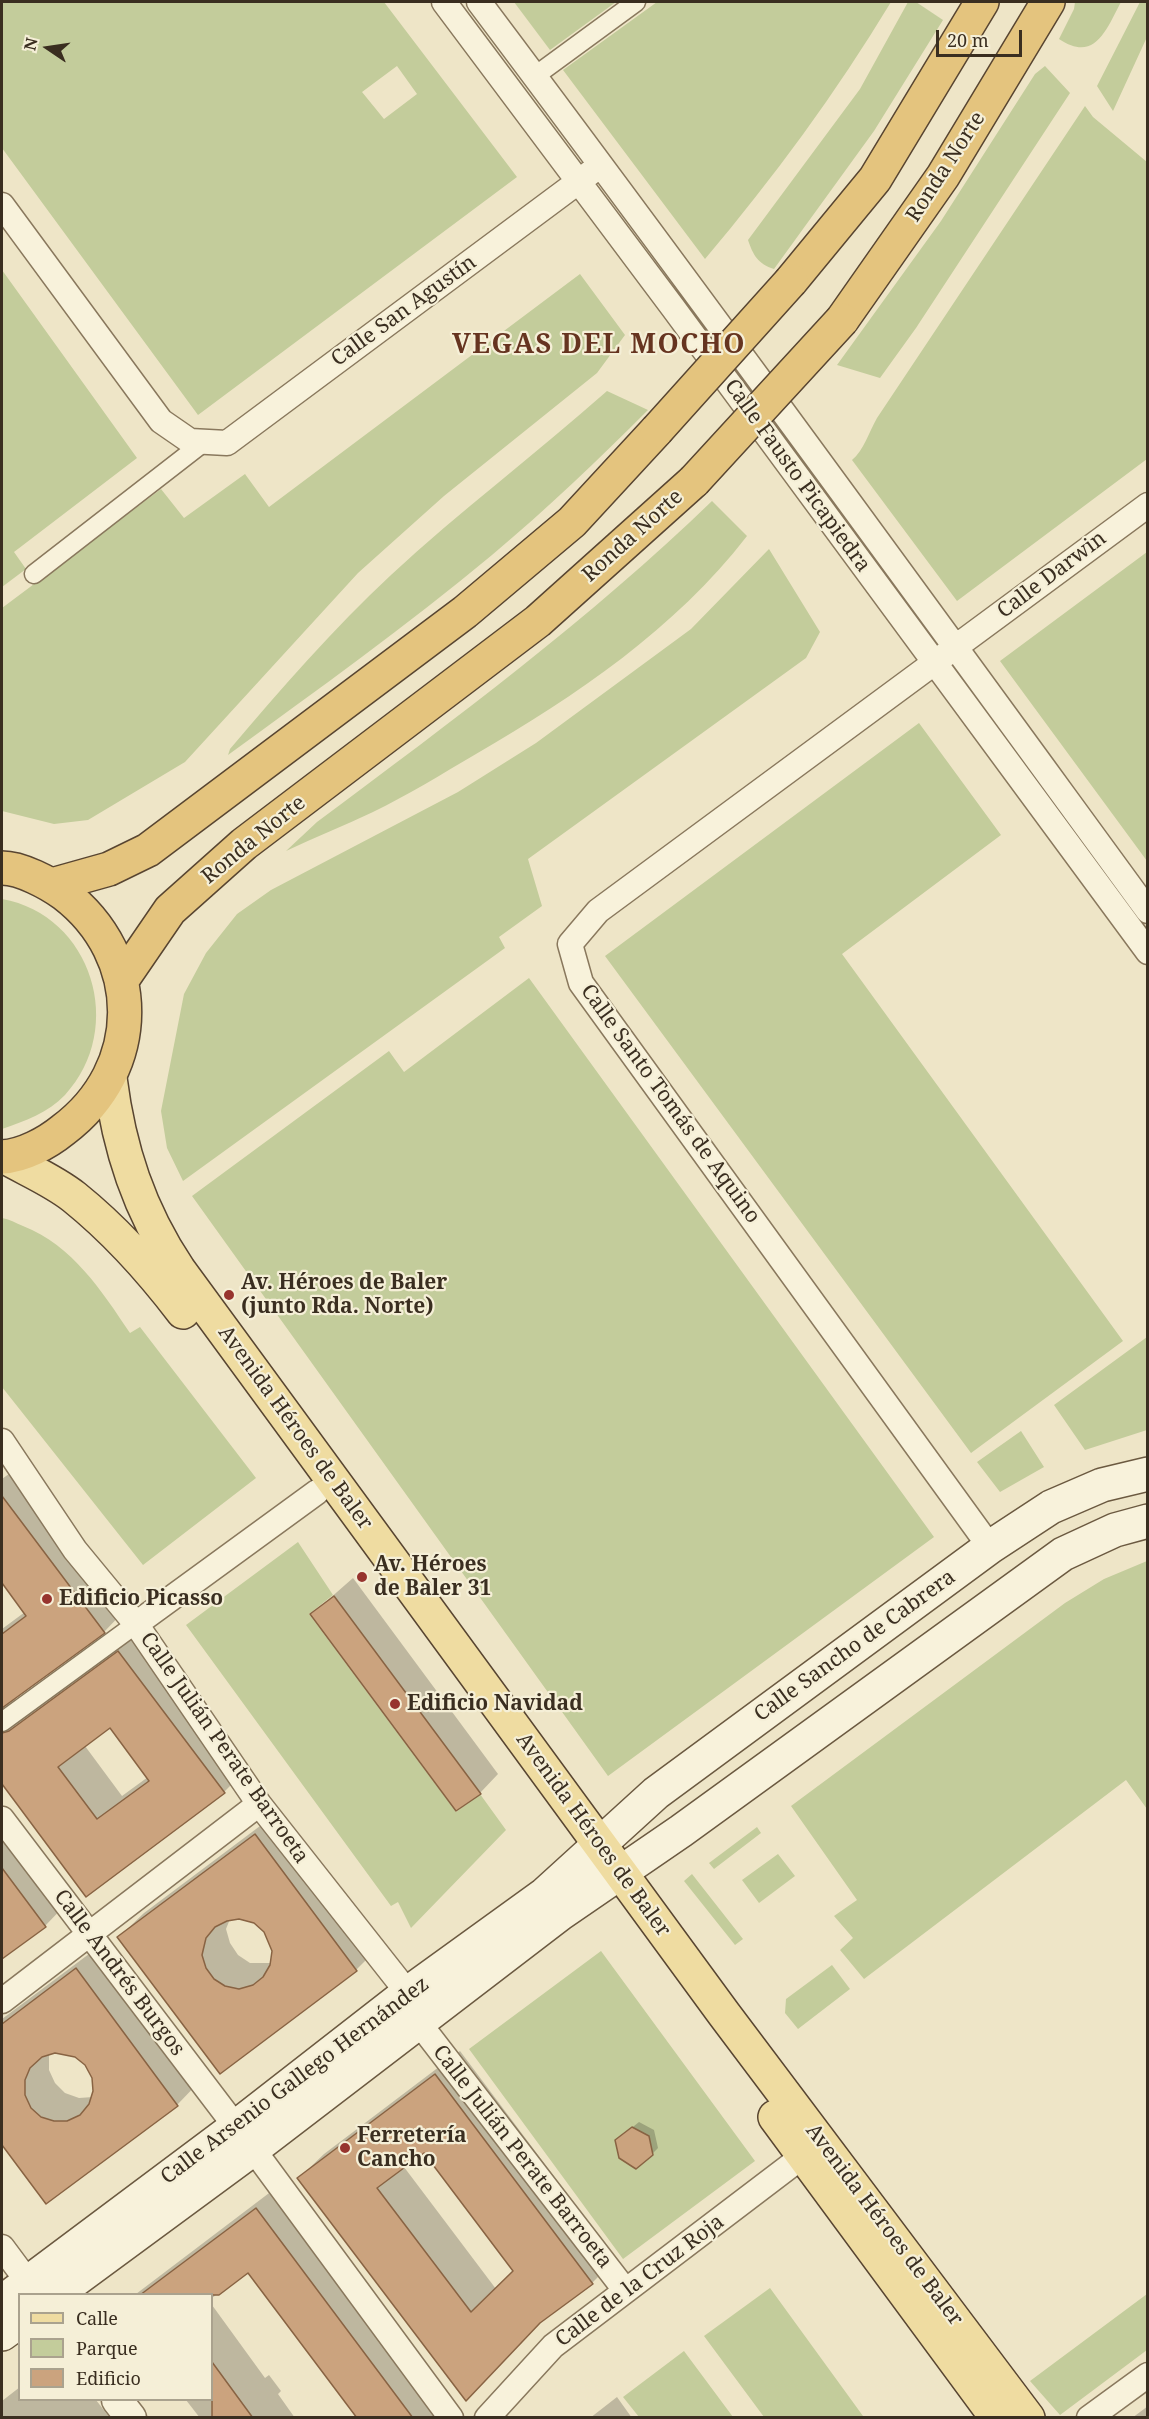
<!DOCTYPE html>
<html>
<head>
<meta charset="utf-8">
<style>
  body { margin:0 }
  #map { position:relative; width:1149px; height:2419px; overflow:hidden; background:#eee5c7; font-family:"Noto Serif",serif }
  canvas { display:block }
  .frame { position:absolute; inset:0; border:3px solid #3a2e20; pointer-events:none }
  .legend { position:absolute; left:18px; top:2293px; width:195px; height:108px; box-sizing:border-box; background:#f5efd7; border:2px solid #aaa28e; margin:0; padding:8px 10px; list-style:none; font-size:18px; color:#3a2e20 }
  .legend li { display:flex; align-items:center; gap:12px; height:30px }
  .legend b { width:30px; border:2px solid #aaa28e }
  .north { position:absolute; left:18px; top:18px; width:60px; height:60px; -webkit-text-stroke:4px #f5efd7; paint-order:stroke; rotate:283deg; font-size:16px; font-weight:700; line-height:24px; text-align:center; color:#3a2e20 }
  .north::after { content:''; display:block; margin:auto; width:21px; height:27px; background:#3a2e20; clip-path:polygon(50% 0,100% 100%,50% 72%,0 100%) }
  .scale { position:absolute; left:936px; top:30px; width:86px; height:27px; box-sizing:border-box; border:3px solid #3a2e20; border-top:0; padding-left:8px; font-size:18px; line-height:21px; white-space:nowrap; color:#3a2e20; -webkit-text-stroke:4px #f5efd7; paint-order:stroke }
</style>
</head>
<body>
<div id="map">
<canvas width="1149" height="2419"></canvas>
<div class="frame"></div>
<ul class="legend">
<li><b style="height:8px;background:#efdca1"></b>Calle</li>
<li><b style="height:16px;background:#c3cc9b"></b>Parque</li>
<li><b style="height:16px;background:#cba37e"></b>Edificio</li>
</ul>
<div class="north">N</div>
<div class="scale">20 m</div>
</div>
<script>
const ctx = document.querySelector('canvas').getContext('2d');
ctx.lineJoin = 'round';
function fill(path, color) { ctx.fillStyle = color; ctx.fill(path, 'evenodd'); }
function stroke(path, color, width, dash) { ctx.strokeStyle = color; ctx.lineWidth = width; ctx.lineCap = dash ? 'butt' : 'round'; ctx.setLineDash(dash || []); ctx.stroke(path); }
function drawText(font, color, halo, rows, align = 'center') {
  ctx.font = font + ' "Noto Serif",serif'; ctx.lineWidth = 4.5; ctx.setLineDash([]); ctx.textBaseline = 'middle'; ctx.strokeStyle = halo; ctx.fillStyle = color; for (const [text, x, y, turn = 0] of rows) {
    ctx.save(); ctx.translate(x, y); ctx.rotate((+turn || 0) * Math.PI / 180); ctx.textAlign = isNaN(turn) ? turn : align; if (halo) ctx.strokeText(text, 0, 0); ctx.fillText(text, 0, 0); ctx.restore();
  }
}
const green = new Path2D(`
  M 2,2 L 384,2 L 517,177 L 198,415 L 2,148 ZM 397,66 L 417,94 L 384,119 L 362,92 Z
  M 514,2 L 616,2 L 550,50 Z
  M 657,2 L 891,2 C 836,93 774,177 705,259 L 563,70 Z
  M 908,2 L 916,2 L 943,20 L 874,131 L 774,269 C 758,264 753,255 748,240 L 860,89 Z
  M 1075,2 L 1121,2 C 1106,30 1095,63 1059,39 L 1074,9 Z
  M 1140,2 L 1147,2 L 1147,37 L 1113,111 L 1097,86 Z
  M 1045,66 L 1070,93 L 916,328 L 880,378 L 837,365 L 941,221 L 1035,74 Z
  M 1085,106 L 1093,117 L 1147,162 L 1147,459 L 957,601 L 852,460 C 864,450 869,432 877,418 Z
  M 2,270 L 137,458 L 14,552 L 26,569 L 2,587 Z
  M 580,274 L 625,335 L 597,373 L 444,496 L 358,573 L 185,762 L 88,820 L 54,824 L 2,811 L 2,608 L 161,489 L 184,518 L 245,474 L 269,507 Z
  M 607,391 L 648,410 C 598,460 547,509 492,555 C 407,626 317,690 228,755 L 230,749 C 281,689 333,629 391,575 C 460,511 536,454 607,391 Z
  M 712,501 L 747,536 C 675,629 576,696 476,754 C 442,774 408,795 373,812 C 344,826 315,837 286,851 L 317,822 C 454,720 590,619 712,501 Z
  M 769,549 L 820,632 L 806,658 L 528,859 L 542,906 L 499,937 L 505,948 L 183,1181 L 167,1148 L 161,1111 L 184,994 L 206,953 L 237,914 L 271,890 L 458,792 L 536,743 L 691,629 Z
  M 1147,552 L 1147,861 L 1000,661 Z
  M 919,723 L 1001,835 L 842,954 L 1123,1341 L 971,1453 L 605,956 Z
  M 2,899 C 92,915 127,1028 65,1095 C 48,1113 25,1121 2,1129 Z
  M 529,978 L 934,1537 L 608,1776 L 192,1196 L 389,1051 L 404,1072 Z
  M 2,1218 C 9,1219 16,1223 23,1226 C 73,1246 101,1290 130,1333 L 140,1327 L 256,1478 L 143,1565 L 2,1387 Z
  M 1147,1337 L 1147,1430 L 1085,1450 L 1054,1405 Z
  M 1021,1431 L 1044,1467 L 1000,1492 L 977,1462 Z
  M 298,1542 L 333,1595 L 309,1614 L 456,1812 L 480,1794 L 506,1830 L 411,1928 L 398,1902 L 391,1906 L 186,1625 Z
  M 1147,1561 L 1147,1809 L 1126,1780 L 864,1979 L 840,1950 L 853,1938 L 834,1916 L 857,1900 L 791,1806 L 1065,1603 L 1104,1579 Z
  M 757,1827 L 761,1833 L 714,1869 L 709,1863 Z
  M 778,1854 L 795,1876 L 759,1903 L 742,1880 Z
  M 692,1874 L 743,1939 L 735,1945 L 684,1881 Z
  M 601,1951 L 755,2161 L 623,2259 L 469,2049 Z
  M 832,1965 L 850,1989 L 798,2029 L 785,2013 L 786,1999 Z
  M 770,2288 L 863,2416 L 860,2417 L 764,2417 L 704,2336 Z
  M 1147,2294 L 1147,2350 L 1060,2415 L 1030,2381 Z
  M 684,2351 L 733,2417 L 639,2417 L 623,2397 Z`);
const shadow = new Path2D(`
  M 21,1465 L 128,1607 L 104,1632 L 14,1697 L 17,1705 L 143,1628 L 248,1768 L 224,1792 L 86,1895 L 2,1782 L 2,1629 L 25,1612 L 2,1581 L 2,1479 ZM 110,1726 L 148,1777 L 122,1796 L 85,1746 Z
  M 353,1578 L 498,1774 L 480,1793 L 312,1614 Z
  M 2,1811 L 69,1901 L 45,1926 L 2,1958 Z
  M 280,1811 L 380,1946 L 356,1970 L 221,2072 L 119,1937 L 144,1913 ZM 230,1919 L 247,1919 L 260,1926 L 269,1937 L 273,1951 L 272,1963 L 250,1963 L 238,1955 L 230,1943 L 226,1929 Z
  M 101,1945 L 201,2080 L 177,2105 L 46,2202 L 2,2143 L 2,2019 ZM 55,2051 L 69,2052 L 82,2059 L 94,2077 L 93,2097 L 79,2098 L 65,2093 L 55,2083 L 49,2070 L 49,2053 Z
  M 460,2051 L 616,2259 L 592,2283 L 543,2319 L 490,2375 L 299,2178 L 324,2154 ZM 425,2151 L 514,2271 L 496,2289 L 404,2167 Z
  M 639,2122 L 654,2130 L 658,2148 L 652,2154 L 623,2135 Z
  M 281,2184 L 451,2418 L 359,2418 L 248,2271 L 212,2298 L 212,2294 L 136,2294 Z
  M 212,2305 L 265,2378 L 269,2375 L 281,2391 L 278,2394 L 295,2418 L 200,2418 L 186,2400 L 212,2400 Z
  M 20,2387 L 20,2400 L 96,2400 L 110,2418 L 2,2418 L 2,2401 Z
  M 617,2397 L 632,2418 L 590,2418 Z
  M 1148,2406 L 1148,2418 L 1132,2418 Z`);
const building = new Path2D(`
  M 2,1496 L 105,1633 L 2,1708 L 2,1634 L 26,1616 L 2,1583 Z
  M 334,1596 L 481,1794 L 456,1811 L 310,1614 Z
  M 118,1651 L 225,1793 L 86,1897 L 2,1784 L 2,1733 L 9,1731 ZM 110,1728 L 149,1781 L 97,1819 L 58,1767 Z
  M 255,1834 L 357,1971 L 220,2074 L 117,1937 ZM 239,1919 L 254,1923 L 264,1932 L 272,1951 L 270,1965 L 263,1977 L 253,1985 L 239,1989 L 225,1986 L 214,1979 L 206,1968 L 202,1955 L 206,1938 L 215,1927 L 227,1921 Z
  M 2,1868 L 46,1927 L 2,1959 Z
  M 76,1968 L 178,2106 L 46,2204 L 2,2145 L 2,2024 ZM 55,2053 L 75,2057 L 85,2065 L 92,2078 L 93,2091 L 89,2104 L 80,2115 L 67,2121 L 54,2121 L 41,2117 L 31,2108 L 25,2095 L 25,2080 L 30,2068 L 42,2057 Z
  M 435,2074 L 593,2284 L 540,2323 L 466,2401 L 297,2178 ZM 424,2153 L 513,2271 L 471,2312 L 377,2188 Z
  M 632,2127 L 649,2136 L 653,2155 L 636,2169 L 619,2158 L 615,2140 Z
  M 256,2208 L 413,2418 L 357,2418 L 248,2273 L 219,2295 L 140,2295 Z
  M 212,2362 L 253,2418 L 212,2418 Z`);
const pedestrian = new Path2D(`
  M 535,76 L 636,2
  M 34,574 L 204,442
  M 2,1722 L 136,1624`);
const minor = new Path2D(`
  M 444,2 L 674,309 L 1148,952
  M 479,2 C 705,303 926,607 1148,911
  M 2,205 L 161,421 L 190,441 L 227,443 L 590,173
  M 2,1441 L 75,1550 L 136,1624 L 259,1804 L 408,1993
  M 990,1547 L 581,983 L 570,944 L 598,911 L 1148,505
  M 136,1624 L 317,1492
  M 2,1819 L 236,2127
  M 2,2001 L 259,1804
  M 419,2023 L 625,2290
  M 253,2149 L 451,2418
  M 2,2247 L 37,2294
  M 487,2418 L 553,2346 L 803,2156
  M 1089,2418 L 1148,2375`);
const tertiary = new Path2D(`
  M 117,2400 L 131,2418`);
const secondary = new Path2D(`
  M 56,2294 L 253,2149 L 560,1914 L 681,1831 L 1063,1554 L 1115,1530 L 1148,1521
  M 2,2302 L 236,2127 L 408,1993 L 545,1894 L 656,1793 L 990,1547 L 1051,1507 L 1102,1485 L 1148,1474
  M 2,2334 L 20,2321`);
const primary = new Path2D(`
  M 110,1078 C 119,1149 139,1210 179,1270 L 724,2014 L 1028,2418
  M 5,1157 C 28,1170 54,1181 74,1197 C 115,1230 151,1270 183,1312
  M 775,2117 L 997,2418`);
const trunk = new Path2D(`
  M 791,281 L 875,179 L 982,2
  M 842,320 L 943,176 L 1048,2
  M 2,868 C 21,868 49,883 64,894 C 145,956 145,1069 63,1130 C 47,1143 23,1156 2,1157
  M 52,885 L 109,869 L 148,850 L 465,612 L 572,522 L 657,430
  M 122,980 L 170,910 L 244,844 L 538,621 L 694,481`);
const trunkBridge = new Path2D(`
  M 657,430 L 791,281
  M 694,481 L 842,320`);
const markers = [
  [229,1295,6,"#97342e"],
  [362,1577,6,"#97342e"],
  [47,1599,6,"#97342e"],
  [395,1704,6,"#97342e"],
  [345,2148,6,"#97342e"]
];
const streetNames = [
  ["Ronda Norte",946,167,-57],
  ["Calle San Agustín",404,311,-36],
  ["Calle Fausto Picapiedra",797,476,54],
  ["Ronda Norte",633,536,-42],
  ["Calle Darwin",1052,575,-37],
  ["Ronda Norte",254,840,-39],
  ["Calle Santo Tomás de Aquino",670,1104,54],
  ["Avenida Héroes de Baler",295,1428,54],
  ["Calle Sancho de Cabrera",855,1646,-36],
  ["Calle Julián Perate Barroeta",224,1748,55],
  ["Avenida Héroes de Baler",593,1835,54],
  ["Calle Andrés Burgos",119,1973,53],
  ["Calle Arsenio Gallego Hernández",295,2081,-37],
  ["Calle Julián Perate Barroeta",522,2157,52],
  ["Avenida Héroes de Baler",884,2225,53],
  ["Calle de la Cruz Roja",640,2281,-37]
];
const poiNames = [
  ["Av. Héroes de Baler",241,1283],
  ["(junto Rda. Norte)",241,1307],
  ["Av. Héroes",374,1565],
  ["de Baler 31",374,1589],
  ["Edificio Picasso",59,1599],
  ["Edificio Navidad",407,1704],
  ["Ferretería",357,2136],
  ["Cancho",357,2160]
];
const districtNames = [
  ["VEGAS DEL MOCHO",599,345]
];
fill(green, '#c3cc9b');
fill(shadow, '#0003');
fill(building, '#cba37e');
stroke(building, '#886343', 1.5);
stroke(pedestrian, '#89785d', 21);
stroke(minor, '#89785d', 27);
stroke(tertiary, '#89785d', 33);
stroke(secondary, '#6b5940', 36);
stroke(primary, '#584531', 36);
stroke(trunk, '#584531', 36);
stroke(pedestrian, '#f8f2db', 18);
stroke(minor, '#f8f2db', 24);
stroke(tertiary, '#f8f2db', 30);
stroke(secondary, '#f8f2db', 33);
stroke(primary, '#efdca1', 33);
stroke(trunk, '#e4c47e', 33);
stroke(trunkBridge, '#584531', 36, []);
stroke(trunkBridge, '#e4c47e', 33);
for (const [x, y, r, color] of markers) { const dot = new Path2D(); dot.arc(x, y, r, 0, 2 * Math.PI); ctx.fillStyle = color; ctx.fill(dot); stroke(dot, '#f5efd7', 2); }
drawText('21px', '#3a2e20', '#f5efd7', streetNames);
drawText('bold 21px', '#3a2e20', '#f5efd7', poiNames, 'left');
ctx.letterSpacing = '1.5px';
drawText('bold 27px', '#663420', '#f5efd7', districtNames);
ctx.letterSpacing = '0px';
</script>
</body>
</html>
